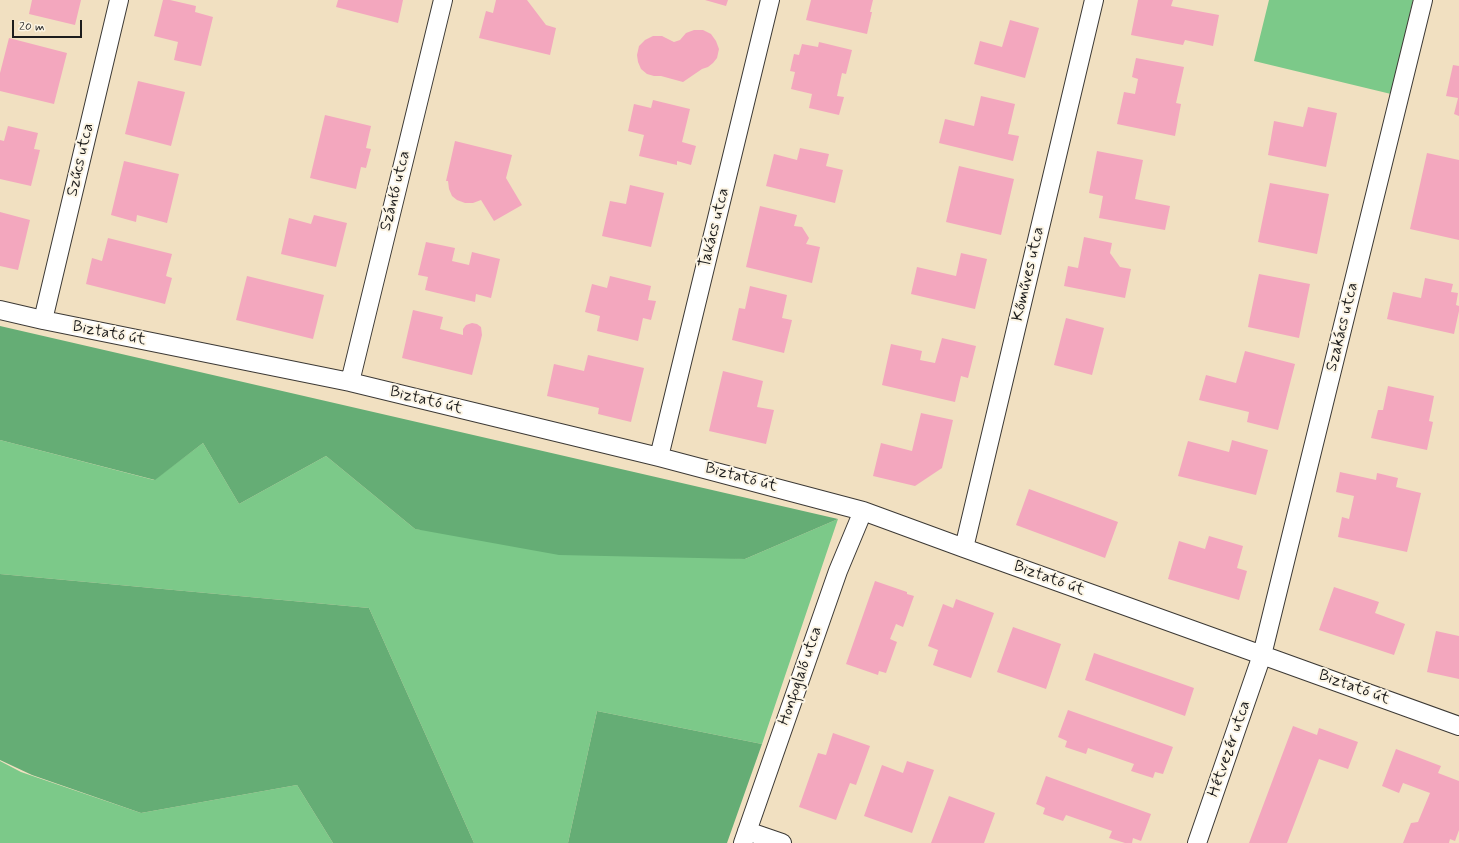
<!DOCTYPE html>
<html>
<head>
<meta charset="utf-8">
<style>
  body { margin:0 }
  #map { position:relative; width:1459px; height:843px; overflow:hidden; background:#f1e0c1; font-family:Mynerve,sans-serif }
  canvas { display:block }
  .scale { position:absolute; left:12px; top:20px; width:70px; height:18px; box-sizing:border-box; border:2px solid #1c1c1c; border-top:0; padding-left:5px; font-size:12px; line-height:14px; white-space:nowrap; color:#1c1c1c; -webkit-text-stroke:3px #fcf5e5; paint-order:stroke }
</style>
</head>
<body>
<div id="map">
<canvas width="1459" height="843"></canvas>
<div class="scale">20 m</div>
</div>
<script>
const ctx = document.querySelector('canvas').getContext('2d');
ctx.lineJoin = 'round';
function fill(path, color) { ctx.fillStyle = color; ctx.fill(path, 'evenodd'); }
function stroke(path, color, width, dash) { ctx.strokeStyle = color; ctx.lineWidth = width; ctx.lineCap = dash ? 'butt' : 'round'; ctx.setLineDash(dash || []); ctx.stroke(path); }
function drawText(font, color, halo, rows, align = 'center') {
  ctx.font = font + ' Mynerve,sans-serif'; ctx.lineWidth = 4; ctx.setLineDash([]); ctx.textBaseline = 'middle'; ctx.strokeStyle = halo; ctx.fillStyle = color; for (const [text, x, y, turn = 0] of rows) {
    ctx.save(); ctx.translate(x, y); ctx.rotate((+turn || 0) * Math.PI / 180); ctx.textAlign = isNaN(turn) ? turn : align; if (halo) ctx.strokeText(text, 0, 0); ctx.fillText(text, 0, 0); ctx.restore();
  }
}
const green = new Path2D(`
  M 1269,0 L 1413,0 L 1391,94 L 1254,61 Z
  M 0,440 L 154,480 L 203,443 L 239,504 L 326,456 L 415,529 L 745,559 L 838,519 L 762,744 L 597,711 L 568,843 L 474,843 L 369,608 L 0,574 Z
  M 0,761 L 21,772 L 141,813 L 297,785 L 333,843 L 0,843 Z`);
const forest = new Path2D(`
  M 0,326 L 838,519 L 745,559 L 559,555 L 415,529 L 326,456 L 239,504 L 203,443 L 155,480 L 0,440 Z
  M 0,574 L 369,608 L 474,843 L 333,843 L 297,785 L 141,813 L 32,775 L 0,760 Z
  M 597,711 L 762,744 L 727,843 L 568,843 Z`);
const building = new Path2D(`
  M 32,0 L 81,0 L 75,25 L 29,14 Z
  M 163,0 L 170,0 L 196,6 L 195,12 L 213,17 L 201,66 L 174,60 L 178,42 L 154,36 Z
  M 338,0 L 403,0 L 398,23 L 336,7 Z
  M 496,0 L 527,0 L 546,25 L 556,28 L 550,55 L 479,38 L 486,11 L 493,13 Z
  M 705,0 L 728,0 L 726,6 Z
  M 811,0 L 873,0 L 870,12 L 872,12 L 867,34 L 806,20 Z
  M 1138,0 L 1173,0 L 1171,6 L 1219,15 L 1213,46 L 1185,40 L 1183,45 L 1131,35 Z
  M 1010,20 L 1039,28 L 1025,78 L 974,64 L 980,41 L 1002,47 Z
  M 694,30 L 703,30 L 711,34 L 716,41 L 719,49 L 717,58 L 713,63 L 708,67 L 702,69 L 683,82 L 661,76 L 654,76 L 647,74 L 641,69 L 638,62 L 637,55 L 639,46 L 645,40 L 653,36 L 662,36 L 674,42 L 680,40 L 686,33 Z
  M 9,38 L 67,53 L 54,104 L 0,91 L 0,73 Z
  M 819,42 L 852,50 L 846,74 L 842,73 L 837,96 L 844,97 L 839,115 L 809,108 L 812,94 L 791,89 L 795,72 L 790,71 L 794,54 L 799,55 L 802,44 L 818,47 Z
  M 1136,58 L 1184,67 L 1176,103 L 1181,104 L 1175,136 L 1117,124 L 1124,92 L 1135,94 L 1138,79 L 1132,77 Z
  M 1453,65 L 1459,66 L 1459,116 L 1454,114 L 1458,98 L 1446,96 Z
  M 138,81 L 185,92 L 171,146 L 125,134 Z
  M 981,96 L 1015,104 L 1008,134 L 1019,136 L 1013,161 L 939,143 L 945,119 L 974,126 Z
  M 653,100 L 690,109 L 682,142 L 696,146 L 691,165 L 677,161 L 677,165 L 639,156 L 644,135 L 628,131 L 634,104 L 651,108 Z
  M 1308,107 L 1337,113 L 1326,167 L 1268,155 L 1274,121 L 1303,127 Z
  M 325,115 L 371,126 L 366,148 L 371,149 L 366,168 L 361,167 L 356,189 L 310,178 Z
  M 8,126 L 38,133 L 34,149 L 40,150 L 31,186 L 0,179 L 0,140 L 4,141 Z
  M 455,141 L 512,155 L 506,178 L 522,205 L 494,221 L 481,200 L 473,203 L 465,203 L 457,200 L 452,196 L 449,189 L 448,181 L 446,181 Z
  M 800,148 L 829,154 L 826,166 L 843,170 L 835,203 L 766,186 L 774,154 L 797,160 Z
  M 1097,151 L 1143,160 L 1135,199 L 1170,206 L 1165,230 L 1099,218 L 1103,196 L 1089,193 Z
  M 1427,153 L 1459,160 L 1459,240 L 1410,229 Z
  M 124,161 L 179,174 L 167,223 L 137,215 L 136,222 L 111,215 Z
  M 959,166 L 1014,179 L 1001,235 L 946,222 Z
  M 1270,183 L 1329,194 L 1317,254 L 1258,242 Z
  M 630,185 L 664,193 L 651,247 L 602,236 L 610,201 L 626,204 Z
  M 760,206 L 797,215 L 794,226 L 802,227 L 809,238 L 806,244 L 820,247 L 812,283 L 746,267 Z
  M 0,212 L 30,220 L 18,270 L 0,266 Z
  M 314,215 L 347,223 L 336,267 L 281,254 L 289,218 L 311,224 Z
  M 1084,237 L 1112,243 L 1110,253 L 1120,267 L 1131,269 L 1125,298 L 1064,286 L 1068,266 L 1078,268 Z
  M 108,238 L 172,254 L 166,276 L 172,278 L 165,304 L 86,284 L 92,258 L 102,261 Z
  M 426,242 L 455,248 L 452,261 L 469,265 L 472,252 L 500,259 L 491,298 L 476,294 L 475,302 L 425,290 L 428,277 L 418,275 Z
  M 961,253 L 987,259 L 975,309 L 911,294 L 917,267 L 956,276 Z
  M 1259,274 L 1310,284 L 1299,338 L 1248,327 Z
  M 247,276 L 324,295 L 313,339 L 236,320 Z
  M 610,276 L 651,286 L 648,300 L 656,301 L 651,320 L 643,318 L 638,341 L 597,331 L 600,316 L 585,312 L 592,284 L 607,288 Z
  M 1425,278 L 1453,284 L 1451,292 L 1458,293 L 1456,305 L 1459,306 L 1459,311 L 1454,334 L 1387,319 L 1393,292 L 1421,298 Z
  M 750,286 L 787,295 L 782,318 L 792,320 L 784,353 L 732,340 L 739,308 L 745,309 Z
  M 413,310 L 443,317 L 440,329 L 463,335 L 463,329 L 466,325 L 472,323 L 477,324 L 481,327 L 482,335 L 472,375 L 402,358 Z
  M 1066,318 L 1104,328 L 1092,375 L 1054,365 Z
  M 942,338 L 976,346 L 968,378 L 961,376 L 955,402 L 882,385 L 891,344 L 922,351 L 920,360 L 935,363 Z
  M 1245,351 L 1295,364 L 1278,430 L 1247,422 L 1249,412 L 1199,400 L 1206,375 L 1236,383 Z
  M 588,355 L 644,368 L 631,422 L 598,414 L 599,408 L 547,396 L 554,364 L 584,371 Z
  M 723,371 L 763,381 L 757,407 L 774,410 L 766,444 L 709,431 Z
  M 1388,386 L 1434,396 L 1429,421 L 1433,422 L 1427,450 L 1371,438 L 1378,410 L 1383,410 Z
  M 921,413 L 953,420 L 942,468 L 915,486 L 873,476 L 881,443 L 912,451 Z
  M 1232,440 L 1268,450 L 1256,495 L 1178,476 L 1188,441 L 1229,452 Z
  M 1340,472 L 1376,480 L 1377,473 L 1398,478 L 1396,487 L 1421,493 L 1407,552 L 1338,537 L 1342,517 L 1349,519 L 1354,496 L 1336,492 Z
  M 1029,489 L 1118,522 L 1105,558 L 1016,525 Z
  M 1209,536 L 1243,546 L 1237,568 L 1247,571 L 1239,600 L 1168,579 L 1179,541 L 1205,549 Z
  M 875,581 L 907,592 L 907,594 L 914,596 L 903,627 L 896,624 L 890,639 L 897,642 L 886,673 L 879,671 L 878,675 L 846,664 Z
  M 1334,587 L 1379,602 L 1375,613 L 1405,624 L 1394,655 L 1319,630 Z
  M 956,599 L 994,613 L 971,678 L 933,665 L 938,650 L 928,646 L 943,604 L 953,608 Z
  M 1013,627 L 1061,644 L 1046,689 L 997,672 Z
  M 1436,631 L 1459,636 L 1459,679 L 1427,672 Z
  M 1094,653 L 1194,688 L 1185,716 L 1085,680 Z
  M 1068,710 L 1173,747 L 1163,774 L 1155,772 L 1153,778 L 1131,771 L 1134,764 L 1088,748 L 1086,754 L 1065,747 L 1067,741 L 1058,737 Z
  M 1293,726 L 1317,735 L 1319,728 L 1358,742 L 1348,769 L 1319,759 L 1287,843 L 1249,843 Z
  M 833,733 L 870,746 L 856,785 L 850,783 L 836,820 L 799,807 L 818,753 L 826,755 Z
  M 1396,749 L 1441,766 L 1438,773 L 1459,781 L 1459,830 L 1455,841 L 1450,839 L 1449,843 L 1403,843 L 1411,823 L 1418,822 L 1430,793 L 1403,783 L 1399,793 L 1382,786 Z
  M 907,761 L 934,770 L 912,833 L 864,816 L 882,765 L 903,773 Z
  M 1046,776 L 1151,814 L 1141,841 L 1133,838 L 1132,843 L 1125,843 L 1109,838 L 1112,831 L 1066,815 L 1063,821 L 1043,814 L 1045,808 L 1036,804 Z
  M 949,796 L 995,813 L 984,843 L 931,843 Z`);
const street = new Path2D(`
  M 0,310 L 43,320 L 350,382 L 659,457 L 863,511 L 964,548 L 1262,655 L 1459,726
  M 43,320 L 119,0
  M 350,382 L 443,0
  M 659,457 L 770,0
  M 964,548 L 1094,0
  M 747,831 L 782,843
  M 743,843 L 838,571 L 863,511
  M 1197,843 L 1262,655 L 1423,0`);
const streetNames = [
  ["Szűcs utca",81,160,-77],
  ["Szántó utca",396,191,-76],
  ["Takács utca",715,228,-76],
  ["Kőműves utca",1029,274,-77],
  ["Szakács utca",1343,327,-76],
  ["Biztató út",109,334,11],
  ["Biztató út",426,401,14],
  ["Biztató út",741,478,15],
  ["Biztató út",1049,579,20],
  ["Honfoglaló utca",801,676,-71],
  ["Biztató út",1354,688,20],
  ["Hétvezér utca",1230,749,-71]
];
fill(green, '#7cc989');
fill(forest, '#65ad75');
fill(building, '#f3a7be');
stroke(street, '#3c3935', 20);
stroke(street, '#fff', 18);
drawText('16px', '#1c1c1c', '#fcf5e5', streetNames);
</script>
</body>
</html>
